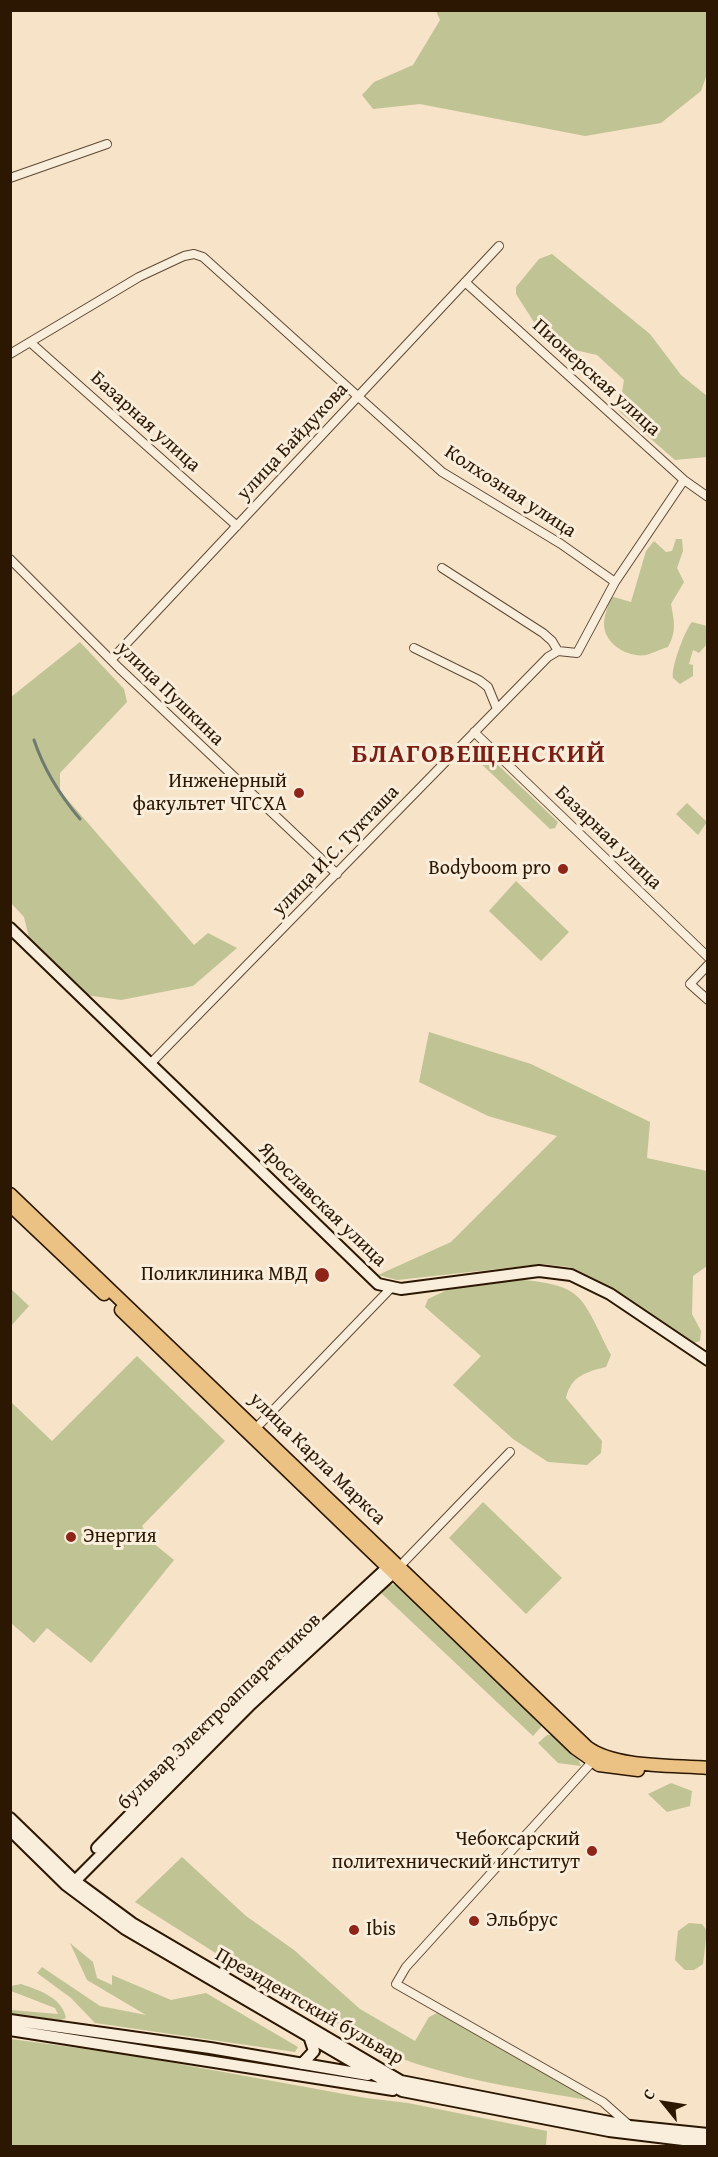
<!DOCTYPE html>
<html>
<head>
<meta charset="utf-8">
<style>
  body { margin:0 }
  #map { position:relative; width:718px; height:2157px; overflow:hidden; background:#f6e3c8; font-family:"Gentium Book Plus",serif }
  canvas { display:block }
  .frame { position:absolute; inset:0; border:12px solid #2b1702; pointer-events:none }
  .north { position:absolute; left:634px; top:2073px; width:60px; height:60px; -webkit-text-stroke:4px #f9eddb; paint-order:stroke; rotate:300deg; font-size:16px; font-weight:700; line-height:24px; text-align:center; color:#2b1702 }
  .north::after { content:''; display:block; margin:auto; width:21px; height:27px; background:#2b1702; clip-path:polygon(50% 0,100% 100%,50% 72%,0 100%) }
</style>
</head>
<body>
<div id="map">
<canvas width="718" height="2157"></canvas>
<div class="frame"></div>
<div class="north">С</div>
</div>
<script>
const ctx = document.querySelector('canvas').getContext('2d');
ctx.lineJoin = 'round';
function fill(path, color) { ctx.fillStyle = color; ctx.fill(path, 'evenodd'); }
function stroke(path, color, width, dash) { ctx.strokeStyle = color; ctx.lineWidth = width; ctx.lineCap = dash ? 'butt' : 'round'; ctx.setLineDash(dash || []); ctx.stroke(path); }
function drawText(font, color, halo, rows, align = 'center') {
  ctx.font = font + ' "Gentium Book Plus",serif'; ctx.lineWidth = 6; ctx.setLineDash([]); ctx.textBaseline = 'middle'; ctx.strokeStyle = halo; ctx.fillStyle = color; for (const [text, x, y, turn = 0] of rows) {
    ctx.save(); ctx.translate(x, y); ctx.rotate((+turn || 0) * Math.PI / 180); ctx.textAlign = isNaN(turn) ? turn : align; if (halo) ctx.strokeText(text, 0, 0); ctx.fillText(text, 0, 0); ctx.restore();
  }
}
const green = new Path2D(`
  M 436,11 L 707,11 L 707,74 L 701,91 L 661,123 L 585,136 L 420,104 L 373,109 L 362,95 L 374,82 L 413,65 L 440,20 Z
  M 552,254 L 650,334 L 681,375 L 707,396 L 707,457 L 675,460 L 619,411 L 624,380 L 597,355 L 548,344 L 516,294 L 516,287 L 539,259 Z
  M 676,539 L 682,539 L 683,551 L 677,568 L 684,582 L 671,604 C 674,621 677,631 668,647 C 661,649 653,653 646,655 C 628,658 604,644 604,624 C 604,615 609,605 610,596 L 631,602 L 646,551 L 654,541 L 666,552 L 672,551 Z
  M 692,622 L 707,626 L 707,644 L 699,653 L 693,650 L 689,664 L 693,665 L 693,676 L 680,684 L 673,678 C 671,667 685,630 692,622 Z
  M 80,642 L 124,689 L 127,702 L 60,773 L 60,791 L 194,945 L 208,933 L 237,948 L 193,986 L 121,1000 L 86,995 L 30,942 L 24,917 L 11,903 L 11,697 Z
  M 481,749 L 558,822 L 555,828 L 550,829 L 473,756 L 475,750 Z
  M 687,803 L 707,822 L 698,835 L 676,814 Z
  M 516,881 L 569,932 L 541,961 L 489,911 Z
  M 429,1032 L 531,1064 L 650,1122 L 647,1158 L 707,1171 L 707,1266 L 693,1276 L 692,1314 L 701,1331 L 700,1341 L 691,1344 L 570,1267 L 543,1264 L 397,1280 L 378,1275 L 451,1242 L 557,1136 L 488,1116 L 419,1082 Z
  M 513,1279 C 586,1285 580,1295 611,1355 L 606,1367 C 586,1372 571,1376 566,1398 L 602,1441 L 601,1453 L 587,1465 L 548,1462 L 513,1439 L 453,1385 L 481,1356 L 425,1307 L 428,1299 L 447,1290 Z
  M 10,1288 L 29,1306 L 11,1326 L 10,1326 Z
  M 137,1356 L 225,1441 L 142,1526 L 152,1542 L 174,1560 L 91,1663 L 47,1628 L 34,1643 L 11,1623 L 11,1402 L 52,1441 Z
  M 483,1502 L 562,1578 L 526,1614 L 449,1538 Z
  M 390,1584 L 401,1586 L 541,1722 L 541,1727 L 533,1736 L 379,1591 Z
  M 547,1735 L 554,1735 L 577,1756 L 581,1766 L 558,1763 L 538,1743 Z
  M 671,1783 L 692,1791 L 690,1806 L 667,1812 L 648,1794 Z
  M 182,1857 L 246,1916 L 294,1950 L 360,2009 L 415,2041 L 429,2017 L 437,2013 L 593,2101 C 525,2089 456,2080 392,2055 L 225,1959 L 135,1902 Z
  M 689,1923 L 702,1924 L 707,1931 L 703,1964 L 694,1970 L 685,1970 L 675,1960 L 678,1931 Z
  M 70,1943 L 93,1962 L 97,1978 L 112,1985 L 112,1975 L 171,2000 L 206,1993 L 298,2047 L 295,2052 L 95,2023 L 71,1998 L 37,1973 L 42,1967 L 100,2006 L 146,2015 L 87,1980 Z
  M 21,1984 C 38,1990 62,1997 66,2018 L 57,2022 L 11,2016 L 11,2010 L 58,2014 L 55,2008 L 11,1991 L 11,1986 Z
  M 11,2039 L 130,2055 L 366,2098 L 408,2103 L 547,2131 L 546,2146 L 11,2146 Z`);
const stream = new Path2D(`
  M 34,740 C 44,770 59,794 80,819`);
const street = new Path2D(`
  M 10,178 L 107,144
  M 465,282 L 684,480 L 708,497
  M 31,343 L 237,526
  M 10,354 L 139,277 L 184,256 L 194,254 L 203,257 L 442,472 L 561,544 L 615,582
  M 10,559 L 119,668 L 337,874
  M 442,568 L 543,633 L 552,641 L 558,651
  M 414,648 L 479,680 L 488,687 L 497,709
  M 111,660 L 499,246
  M 474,732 L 708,957
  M 708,965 L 690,984 L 708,1000
  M 150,1064 L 548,657 L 558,651 L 577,653 L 615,582 L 684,480
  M 256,1428 L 391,1288
  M 400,1566 L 510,1452
  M 592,1762 L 406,1967 L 396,1984 L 603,2102 L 630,2126`);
const secondary = new Path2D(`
  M 10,928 L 378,1284 L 401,1289 L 539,1271 L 571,1275 L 610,1294 L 708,1360
  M 10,1818 L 75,1881 L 132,1923 L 401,2081 L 630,2126 L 708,2134
  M 10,1830 L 66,1885 L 125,1929 L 402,2091 L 609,2131 L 708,2143
  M 97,1848 L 230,1713 L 388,1567
  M 69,1884 L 75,1881 L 251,1704 L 394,1572
  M 10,2020 L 210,2048 L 368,2075
  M 10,2030 L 393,2090
  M 302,2064 L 314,2051 L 310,2039`);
const primary = new Path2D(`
  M 10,1194 L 587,1747 C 615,1768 673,1765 708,1768
  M 10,1205 L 104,1294
  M 121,1310 L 575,1748 L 599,1765 L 638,1770`);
const markers = [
  [299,793,6,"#8f2418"],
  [563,869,6,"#8f2418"],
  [322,1275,8,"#8f2418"],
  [71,1537,6,"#8f2418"],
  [592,1851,6,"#8f2418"],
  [474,1921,6,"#8f2418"],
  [354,1930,6,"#8f2418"]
];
const streetNames = [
  ["Пионерская улица",596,378,42],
  ["Базарная улица",145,422,42],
  ["улица Байдукова",293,442,-47],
  ["Колхозная улица",510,492,33],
  ["улица Пушкина",170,694,44],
  ["Базарная улица",608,838,44],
  ["улица И.С. Тукташа",336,851,-46],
  ["Ярославская улица",322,1205,44],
  ["улица Карла Маркса",317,1459,44],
  ["бульвар Электроаппаратчиков",220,1712,-44],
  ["Президентский бульвар",309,2007,30]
];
const poiNames = [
  ["Инженерный",287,782],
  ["факультет ЧГСХА",287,805],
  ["Bodyboom pro",551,869],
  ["Поликлиника МВД",308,1275],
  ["Энергия",83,1537,"left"],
  ["Чебоксарский",580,1840],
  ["политехнический институт",580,1863],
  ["Эльбрус",486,1921,"left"],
  ["Ibis",366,1930,"left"]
];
const districtNames = [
  ["БЛАГОВЕЩЕНСКИЙ",479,755]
];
fill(green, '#c0c394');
stroke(stream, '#6f7b70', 3);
stroke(street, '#5e4a34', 10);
stroke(secondary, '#2b1702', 14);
stroke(primary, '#2b1702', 15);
stroke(street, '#f9eddb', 8);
stroke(secondary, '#f9eddb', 10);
stroke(primary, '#ebc284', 12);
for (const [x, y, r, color] of markers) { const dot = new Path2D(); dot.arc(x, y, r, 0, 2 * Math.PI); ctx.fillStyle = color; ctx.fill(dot); stroke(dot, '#f9eddb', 2); }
drawText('20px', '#2b1702', '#f9eddb', streetNames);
drawText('20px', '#2b1702', '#f9eddb', poiNames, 'right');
ctx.letterSpacing = '1.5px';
drawText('bold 26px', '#7a1f14', '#f9eddb', districtNames);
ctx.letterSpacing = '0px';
</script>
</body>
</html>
